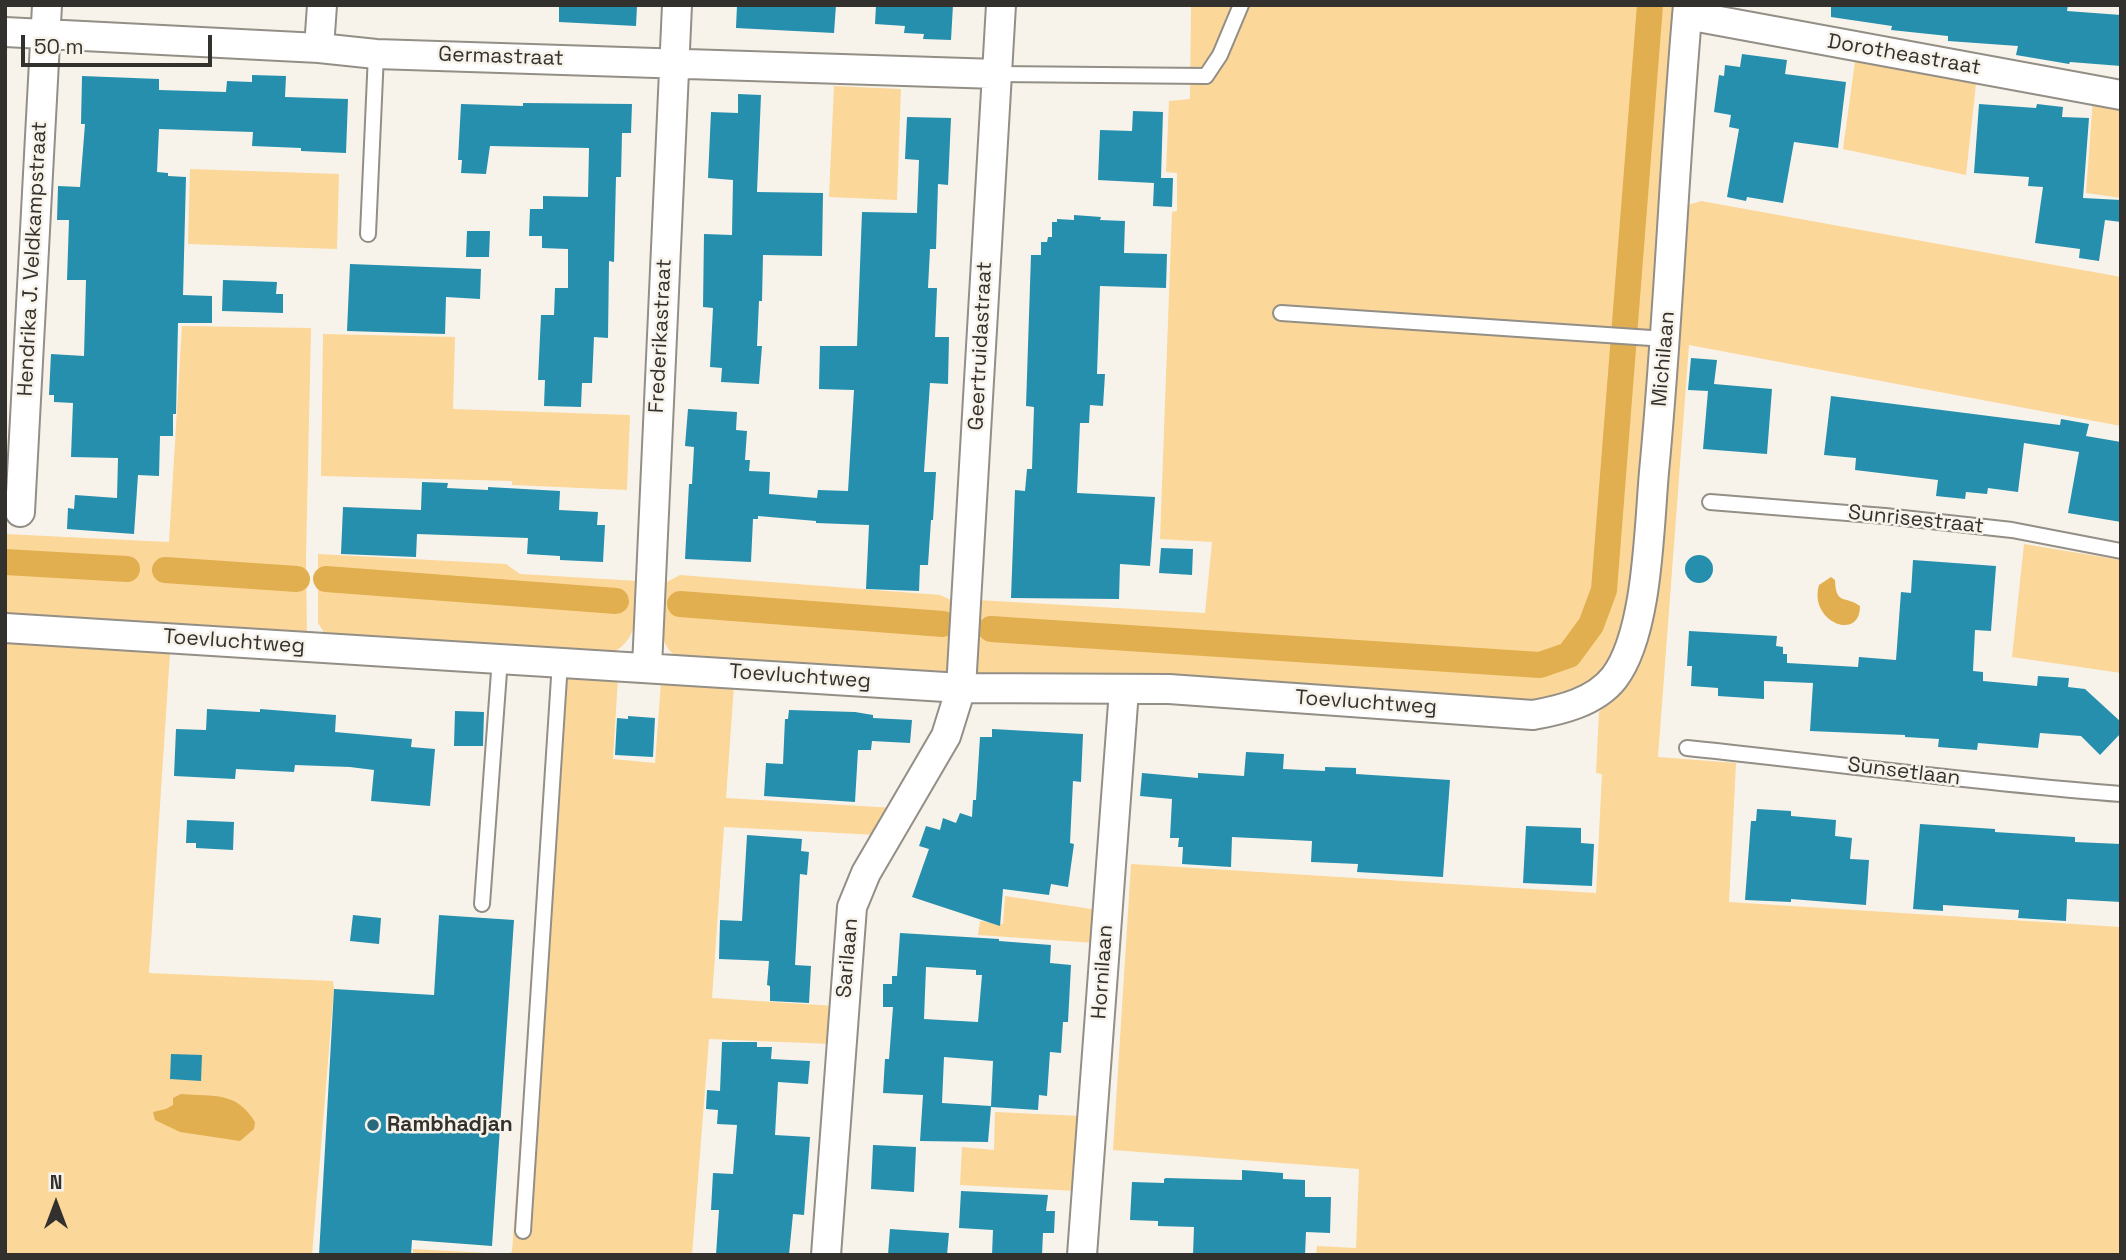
<!DOCTYPE html>
<html>
<head>
<meta charset="utf-8">
<style>
  body { margin:0 }
  #map { position:relative; width:2126px; height:1260px; overflow:hidden; background:#f8f3ea; font-family:"Space Grotesk",sans-serif }
  canvas { display:block }
  .frame { position:absolute; inset:0; border:7px solid #33312e; pointer-events:none }
  .north { position:absolute; left:21px; top:1169px; width:70px; height:70px; -webkit-text-stroke:5px #f8f3ea; paint-order:stroke; rotate:0deg; font-size:19px; font-weight:700; line-height:28px; text-align:center; color:#33312e }
  .north::after { content:''; display:block; margin:auto; width:24px; height:32px; background:#33312e; clip-path:polygon(50% 0,100% 100%,50% 72%,0 100%) }
  .scale { position:absolute; left:21px; top:35px; width:191px; height:32px; box-sizing:border-box; border:4px solid #33312e; border-top:0; padding-left:9px; font-size:21px; line-height:24px; white-space:nowrap; color:#33312e; -webkit-text-stroke:5px #f8f3ea; paint-order:stroke }
</style>
</head>
<body>
<div id="map">
<canvas width="2126" height="1260"></canvas>
<div class="frame"></div>
<div class="north">N</div>
<div class="scale">50 m</div>
</div>
<script>
const ctx = document.querySelector('canvas').getContext('2d');
ctx.lineJoin = 'round';
function fill(path, color) { ctx.fillStyle = color; ctx.fill(path, 'evenodd'); }
function stroke(path, color, width, dash) { ctx.strokeStyle = color; ctx.lineWidth = width; ctx.lineCap = dash ? 'butt' : 'round'; ctx.setLineDash(dash || []); ctx.stroke(path); }
function drawText(font, color, halo, rows, align = 'center') {
  ctx.font = font + ' "Space Grotesk",sans-serif'; ctx.lineWidth = 5; ctx.setLineDash([]); ctx.textBaseline = 'middle'; ctx.strokeStyle = halo; ctx.fillStyle = color; for (const [text, x, y, turn = 0] of rows) {
    ctx.save(); ctx.translate(x, y); ctx.rotate((+turn || 0) * Math.PI / 180); ctx.textAlign = isNaN(turn) ? turn : align; if (halo) ctx.strokeText(text, 0, 0); ctx.fillText(text, 0, 0); ctx.restore();
  }
}
const green = new Path2D(`
  M 1191,5 L 1680,5 L 1630,603 C 1625,620 1621,640 1612,655 C 1585,698 1549,701 1503,702 L 978,674 L 974,666 L 977,600 L 1205,613 L 1212,542 L 1160,539 L 1172,212 L 1177,211 L 1177,173 L 1166,172 L 1169,101 L 1190,99 Z
  M 1856,54 L 1977,75 L 1966,175 L 1843,149 Z
  M 834,86 L 901,89 L 897,200 L 829,197 Z
  M 2093,98 L 2121,103 L 2121,198 L 2086,193 Z
  M 190,169 L 339,174 L 337,249 L 188,244 Z
  M 1701,201 L 2121,277 L 2121,426 L 1689,345 L 1658,757 L 1736,763 L 1729,902 L 2121,927 L 2121,1255 L 1316,1255 L 1317,1246 L 1356,1248 L 1359,1169 L 1113,1150 L 1131,864 L 1596,893 L 1602,774 L 1596,773 L 1599,712 C 1631,683 1646,656 1654,614 L 1684,206 Z
  M 182,326 L 311,328 L 306,558 L 307,637 L 5,619 L 5,534 L 169,542 Z
  M 323,334 L 455,337 L 453,409 L 630,415 L 627,490 L 512,485 L 512,481 L 321,476 Z
  M 2024,544 L 2121,560 L 2121,673 L 2012,657 Z
  M 318,554 L 506,564 L 520,574 L 638,581 C 639,607 639,640 612,653 L 325,634 L 318,623 Z
  M 680,575 L 940,595 L 949,599 L 955,607 L 951,667 L 945,674 L 682,660 C 653,645 661,613 661,585 Z
  M 5,643 L 170,653 L 149,973 L 333,981 L 334,989 L 312,1255 L 5,1255 Z
  M 557,674 L 618,678 L 613,759 L 655,763 L 661,682 L 734,685 L 726,798 L 895,808 L 877,835 L 724,827 L 712,998 L 835,1006 L 832,1044 L 709,1039 L 692,1255 L 413,1255 L 413,1249 L 506,1254 L 512,1252 L 543,819 Z
  M 1005,896 L 1098,910 L 1095,943 L 978,935 L 980,921 L 1003,924 Z
  M 995,1112 L 1081,1116 L 1077,1191 L 960,1185 L 962,1147 L 994,1150 Z`);
const water = new Path2D(`
  M 1831,577 L 1835,580 C 1836,606 1845,595 1860,606 C 1860,643 1808,621 1819,585 Z
  M 181,1094 C 215,1097 236,1091 255,1122 L 254,1129 L 240,1141 L 180,1132 L 155,1120 L 153,1112 L 166,1109 L 173,1105 L 173,1098 Z`);
const canal = new Path2D(`
  M 5,562 L 127,569
  M 165,570 L 297,579
  M 326,579 L 616,601
  M 680,604 L 943,624
  M 991,629 L 1540,665 L 1569,655 L 1591,625 L 1604,590 L 1650,5`);
const building = new Path2D(`
  M 559,5 L 637,6 L 636,26 L 559,22 Z
  M 737,5 L 836,5 L 834,33 L 736,28 Z
  M 876,5 L 953,5 L 951,40 L 923,39 L 924,34 L 904,33 L 905,26 L 875,24 Z
  M 1831,5 L 2068,5 L 2067,11 L 2121,15 L 2121,66 L 2070,62 L 2069,64 L 2016,55 L 2018,46 L 1948,41 L 1948,36 L 1891,30 L 1892,26 L 1831,17 Z
  M 1742,54 L 1787,60 L 1785,74 L 1846,82 L 1838,148 L 1794,142 L 1783,203 L 1747,197 L 1746,201 L 1727,197 L 1739,129 L 1729,127 L 1731,115 L 1714,112 L 1719,75 L 1724,76 L 1725,65 L 1740,67 Z
  M 252,75 L 286,76 L 285,97 L 348,99 L 346,153 L 301,151 L 301,148 L 252,146 L 253,132 L 159,129 L 157,172 L 168,173 L 168,176 L 186,177 L 183,295 L 212,296 L 212,323 L 178,323 L 176,414 L 173,414 L 173,436 L 160,436 L 159,476 L 138,475 L 134,534 L 67,529 L 68,508 L 74,509 L 75,495 L 117,498 L 118,458 L 71,457 L 73,403 L 54,402 L 54,395 L 49,395 L 51,354 L 84,356 L 86,280 L 67,280 L 69,220 L 57,220 L 58,186 L 80,187 L 85,124 L 81,124 L 82,76 L 159,79 L 159,90 L 226,92 L 227,81 L 252,82 Z
  M 738,94 L 761,95 L 757,192 L 823,193 L 822,256 L 763,255 L 762,301 L 759,301 L 757,346 L 762,346 L 759,384 L 721,382 L 722,368 L 710,367 L 713,308 L 703,307 L 704,234 L 732,235 L 733,180 L 708,178 L 711,112 L 738,113 Z
  M 523,103 L 632,104 L 631,133 L 622,133 L 621,177 L 616,177 L 614,262 L 609,261 L 608,338 L 594,337 L 592,383 L 582,383 L 581,407 L 544,406 L 545,380 L 538,380 L 541,315 L 554,315 L 555,288 L 568,288 L 568,249 L 542,248 L 542,236 L 529,236 L 530,209 L 543,209 L 543,196 L 588,197 L 589,148 L 490,146 L 486,174 L 461,173 L 462,160 L 458,160 L 461,104 L 523,106 Z
  M 1979,104 L 2036,108 L 2037,104 L 2063,107 L 2062,117 L 2089,118 L 2083,198 L 2121,200 L 2121,222 L 2105,220 L 2099,261 L 2079,258 L 2080,249 L 2035,243 L 2043,187 L 2028,186 L 2029,177 L 1974,173 Z
  M 1133,111 L 1163,112 L 1161,178 L 1173,178 L 1172,207 L 1153,206 L 1154,183 L 1098,180 L 1100,130 L 1132,131 Z
  M 907,117 L 951,118 L 948,185 L 938,184 L 936,249 L 930,249 L 928,288 L 937,288 L 935,337 L 949,337 L 948,384 L 930,383 L 924,472 L 936,472 L 933,520 L 931,520 L 928,565 L 920,565 L 919,591 L 866,589 L 869,525 L 816,523 L 816,521 L 758,516 L 758,519 L 753,519 L 751,562 L 685,559 L 689,484 L 692,484 L 694,447 L 685,446 L 688,409 L 737,412 L 736,430 L 747,431 L 745,460 L 750,460 L 749,471 L 770,472 L 769,494 L 817,498 L 818,490 L 848,491 L 854,390 L 819,389 L 820,346 L 857,346 L 862,212 L 917,213 L 919,160 L 905,159 Z
  M 1074,215 L 1101,217 L 1100,220 L 1125,221 L 1124,253 L 1167,254 L 1166,288 L 1100,286 L 1097,374 L 1105,374 L 1103,406 L 1090,405 L 1089,423 L 1080,423 L 1077,493 L 1155,497 L 1150,566 L 1120,564 L 1119,599 L 1011,598 L 1015,490 L 1025,491 L 1027,469 L 1032,469 L 1034,407 L 1026,406 L 1031,255 L 1041,255 L 1041,242 L 1047,242 L 1048,237 L 1052,237 L 1052,222 L 1057,222 L 1057,219 L 1074,220 Z
  M 467,231 L 490,231 L 489,257 L 466,257 Z
  M 350,264 L 481,269 L 480,299 L 446,297 L 445,334 L 347,331 Z
  M 223,280 L 277,282 L 276,294 L 283,294 L 283,313 L 222,311 Z
  M 1691,358 L 1717,360 L 1714,384 L 1772,389 L 1767,454 L 1703,449 L 1708,391 L 1688,390 Z
  M 1831,396 L 2060,425 L 2061,419 L 2089,424 L 2086,436 L 2121,442 L 2121,522 L 2068,513 L 2079,452 L 2024,443 L 2018,492 L 1988,488 L 1987,494 L 1966,492 L 1965,499 L 1936,496 L 1938,480 L 1855,470 L 1856,458 L 1824,455 Z
  M 422,482 L 448,483 L 447,488 L 488,490 L 488,487 L 560,491 L 559,510 L 598,512 L 597,525 L 605,525 L 603,562 L 560,560 L 560,556 L 527,554 L 528,538 L 417,534 L 416,557 L 341,554 L 343,507 L 421,510 Z
  M 1161,548 L 1193,549 L 1192,575 L 1159,573 Z
  M1685 569a14 14 0 1 1 28 0a14 14 0 1 1-28 0Z
  M 1913,560 L 1996,566 L 1991,631 L 1975,630 L 1973,671 L 1983,672 L 1983,681 L 2037,686 L 2038,676 L 2069,678 L 2068,687 L 2085,689 L 2121,722 L 2121,733 L 2100,755 L 2081,736 L 2040,733 L 2038,748 L 1978,743 L 1977,750 L 1938,747 L 1939,739 L 1905,737 L 1905,735 L 1810,731 L 1813,683 L 1764,681 L 1764,699 L 1718,696 L 1718,688 L 1691,686 L 1692,666 L 1687,666 L 1689,631 L 1777,636 L 1776,646 L 1783,647 L 1783,654 L 1787,654 L 1787,663 L 1858,667 L 1859,657 L 1896,660 L 1901,592 L 1911,593 Z
  M 207,709 L 260,712 L 260,709 L 336,715 L 335,732 L 412,739 L 411,747 L 435,749 L 430,806 L 371,801 L 374,770 L 350,767 L 295,765 L 294,772 L 236,769 L 235,779 L 174,776 L 176,729 L 206,730 Z
  M 789,710 L 855,712 L 873,715 L 873,718 L 912,720 L 910,743 L 872,741 L 871,750 L 858,750 L 855,802 L 764,796 L 766,763 L 783,764 L 785,719 L 788,719 Z
  M 455,711 L 484,712 L 483,746 L 454,746 Z
  M 628,716 L 655,718 L 653,757 L 615,755 L 617,718 L 628,719 Z
  M 992,729 L 1083,734 L 1081,782 L 1073,781 L 1070,843 L 1074,844 L 1068,887 L 1051,884 L 1049,895 L 1003,889 L 1000,926 L 912,897 L 929,849 L 919,846 L 926,826 L 940,830 L 943,818 L 956,823 L 960,813 L 972,817 L 973,800 L 976,800 L 980,737 L 992,737 Z
  M 1246,752 L 1284,754 L 1283,769 L 1325,771 L 1325,767 L 1356,768 L 1356,774 L 1450,780 L 1443,877 L 1357,872 L 1358,864 L 1311,862 L 1312,841 L 1232,837 L 1231,867 L 1182,864 L 1183,847 L 1178,847 L 1179,838 L 1170,838 L 1172,799 L 1140,796 L 1142,773 L 1198,778 L 1198,773 L 1244,776 Z
  M 1757,809 L 1791,811 L 1791,816 L 1836,820 L 1835,836 L 1852,838 L 1850,859 L 1869,860 L 1866,905 L 1791,899 L 1791,902 L 1745,900 L 1751,821 L 1756,821 Z
  M 187,820 L 234,822 L 233,850 L 196,848 L 196,843 L 186,843 Z
  M 1920,824 L 1995,829 L 1995,832 L 2075,837 L 2075,842 L 2121,844 L 2121,902 L 2067,899 L 2066,921 L 2018,918 L 2019,910 L 1943,905 L 1943,911 L 1913,909 Z
  M 1526,826 L 1581,828 L 1581,843 L 1594,844 L 1592,886 L 1523,883 Z
  M 747,835 L 802,839 L 801,851 L 809,852 L 807,875 L 800,874 L 795,965 L 811,966 L 809,1003 L 770,1001 L 770,986 L 767,985 L 769,961 L 719,959 L 720,920 L 742,921 Z
  M 353,915 L 381,918 L 379,944 L 350,941 Z
  M 439,915 L 514,920 L 492,1246 L 412,1240 L 411,1255 L 319,1255 L 334,989 L 434,995 Z
  M 900,933 L 999,939 L 999,941 L 1051,945 L 1050,963 L 1071,965 L 1068,1022 L 1063,1022 L 1061,1053 L 1050,1052 L 1047,1096 L 1039,1095 L 1038,1110 L 991,1107 L 988,1142 L 920,1141 L 923,1095 L 883,1093 L 885,1059 L 889,1059 L 893,1007 L 883,1007 L 883,984 L 892,984 L 892,976 L 897,976 ZM 926,967 L 976,970 L 976,975 L 982,975 L 978,1022 L 924,1019 ZM 944,1057 L 993,1061 L 991,1106 L 942,1103 Z
  M 722,1042 L 757,1042 L 757,1047 L 772,1047 L 771,1059 L 810,1061 L 808,1084 L 778,1082 L 775,1135 L 810,1137 L 804,1215 L 793,1214 L 789,1255 L 716,1255 L 719,1210 L 711,1210 L 713,1173 L 733,1174 L 737,1125 L 717,1124 L 718,1110 L 706,1109 L 707,1090 L 720,1091 Z
  M 171,1054 L 202,1055 L 201,1081 L 170,1079 Z
  M 873,1145 L 916,1147 L 914,1192 L 871,1189 Z
  M 1242,1170 L 1283,1173 L 1283,1179 L 1305,1180 L 1305,1197 L 1331,1197 L 1330,1233 L 1306,1232 L 1305,1255 L 1193,1255 L 1194,1227 L 1158,1226 L 1158,1221 L 1130,1220 L 1132,1182 L 1164,1183 L 1164,1179 L 1166,1178 L 1242,1180 Z
  M 961,1191 L 1048,1195 L 1046,1211 L 1055,1211 L 1054,1233 L 1043,1233 L 1042,1255 L 992,1255 L 993,1230 L 959,1228 Z
  M 890,1229 L 949,1233 L 947,1255 L 888,1255 Z`);
const lane = new Path2D(`
  M 997,74 L 1206,76 L 1220,55 L 1241,5
  M 368,234 L 376,54
  M 1281,313 L 1666,339
  M 1710,502 L 1885,516 L 2012,530 L 2121,551
  M 1687,748 C 1832,763 1976,783 2121,794
  M 482,904 L 500,658
  M 523,1231 L 560,662`);
const street = new Path2D(`
  M 1687,15 L 2121,95
  M 5,32 L 319,48 L 376,54 L 997,74
  M 319,48 L 322,5
  M 20,512 L 47,5
  M 5,628 L 961,688 L 1169,689 L 1533,715 C 1561,710 1595,702 1614,678 C 1648,634 1649,528 1654,472 C 1669,316 1674,161 1688,5
  M 647,667 L 677,5
  M 826,1255 L 852,907 L 866,873 L 946,736 L 961,688 L 1001,5
  M 1082,1255 L 1124,690`);
const markers = [
  [373,1125,7,"#29697d"]
];
const streetNames = [
  ["Dorotheastraat",1904,55,10],
  ["Germastraat",501,57,2],
  ["Hendrika J. Veldkampstraat",33,259,-87],
  ["Frederikastraat",661,336,-87],
  ["Geertruidastraat",981,346,-87],
  ["Michilaan",1664,359,-85],
  ["Sunrisestraat",1916,520,6],
  ["Toevluchtweg",234,642,4],
  ["Toevluchtweg",800,677,4],
  ["Toevluchtweg",1366,703,4],
  ["Sunsetlaan",1904,772,7],
  ["Sarilaan",848,958,-85],
  ["Hornilaan",1103,972,-86]
];
const poiNames = [
  ["Rambhadjan",387,1125]
];
fill(green, '#fbd799');
fill(water, '#e1af4f');
stroke(canal, '#e1af4f', 26);
fill(building, '#258fad');
stroke(lane, '#938e86', 18);
stroke(street, '#938e86', 32);
stroke(lane, '#fff', 14);
stroke(street, '#fff', 28);
for (const [x, y, r, color] of markers) { const dot = new Path2D(); dot.arc(x, y, r, 0, 2 * Math.PI); ctx.fillStyle = color; ctx.fill(dot); stroke(dot, '#f8f3ea', 2.5); }
drawText('21px', '#33312e', '#f8f3ea', streetNames);
drawText('bold 21px', '#33312e', '#f8f3ea', poiNames, 'left');
</script>
</body>
</html>
